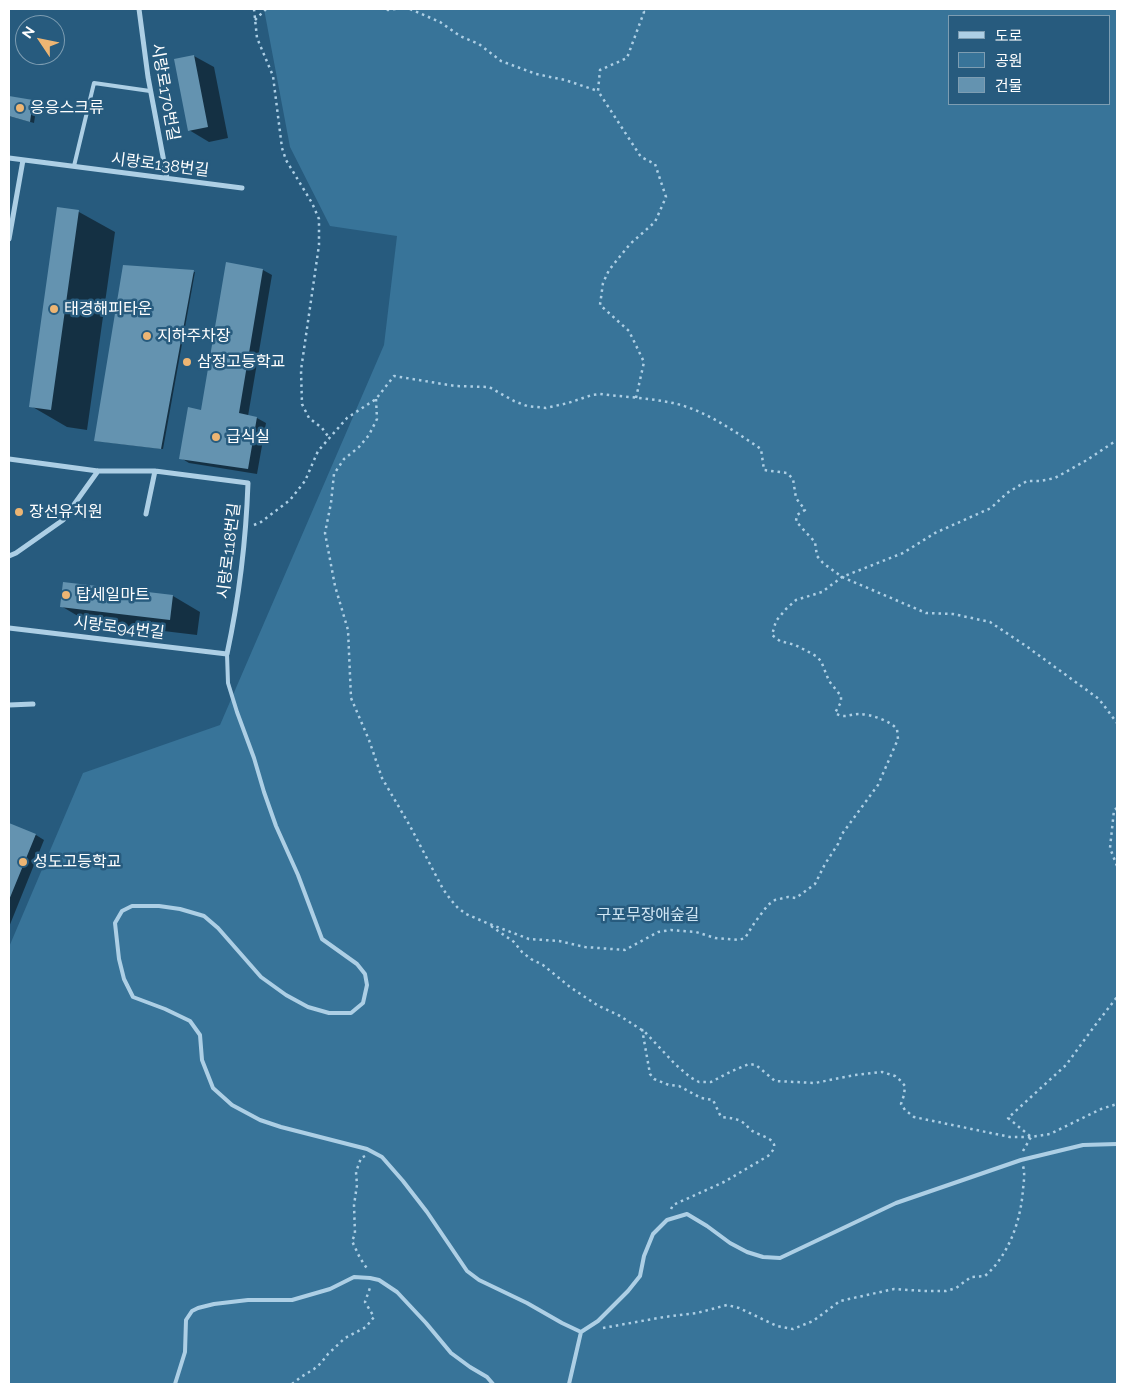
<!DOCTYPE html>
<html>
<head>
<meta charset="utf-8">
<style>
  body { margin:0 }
  #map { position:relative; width:1126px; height:1393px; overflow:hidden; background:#275b7e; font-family:Raleway,"Noto Sans KR",sans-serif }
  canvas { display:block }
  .frame { position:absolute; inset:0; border:10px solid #fff; pointer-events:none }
  .legend { position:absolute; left:948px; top:15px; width:162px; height:90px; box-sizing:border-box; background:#275b7e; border:1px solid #7d9db2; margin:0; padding:6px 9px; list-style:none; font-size:15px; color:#fff }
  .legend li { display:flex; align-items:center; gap:10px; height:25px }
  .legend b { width:25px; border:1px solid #7d9db2 }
  .north { position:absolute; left:15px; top:15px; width:50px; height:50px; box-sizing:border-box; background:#275b7e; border:1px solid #7d9db2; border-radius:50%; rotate:304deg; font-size:14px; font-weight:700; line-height:20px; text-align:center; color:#fff }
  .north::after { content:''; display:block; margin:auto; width:18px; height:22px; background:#edb573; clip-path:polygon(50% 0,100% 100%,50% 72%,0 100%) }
</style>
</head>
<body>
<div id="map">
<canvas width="1126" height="1393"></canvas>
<div class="frame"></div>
<ul class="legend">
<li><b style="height:6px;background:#adcfe5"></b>도로</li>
<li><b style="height:14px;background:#387499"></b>공원</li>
<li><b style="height:14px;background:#6493b0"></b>건물</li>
</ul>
<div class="north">N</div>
</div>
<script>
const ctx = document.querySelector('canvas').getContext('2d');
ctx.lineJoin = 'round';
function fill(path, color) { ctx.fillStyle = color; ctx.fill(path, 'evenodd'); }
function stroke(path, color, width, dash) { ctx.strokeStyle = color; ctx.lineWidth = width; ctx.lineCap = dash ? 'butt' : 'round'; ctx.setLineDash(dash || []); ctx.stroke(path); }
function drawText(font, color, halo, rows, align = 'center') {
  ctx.font = font + ' Raleway,"Noto Sans KR",sans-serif'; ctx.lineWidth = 5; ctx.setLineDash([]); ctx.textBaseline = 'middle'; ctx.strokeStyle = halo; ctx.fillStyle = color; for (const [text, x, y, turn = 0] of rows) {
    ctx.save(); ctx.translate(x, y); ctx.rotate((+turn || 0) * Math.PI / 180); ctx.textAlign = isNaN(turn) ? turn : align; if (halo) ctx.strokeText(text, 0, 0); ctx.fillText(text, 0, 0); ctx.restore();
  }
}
const green = new Path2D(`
  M 264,9 L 1117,9 L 1117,1384 L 9,1384 L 9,947 L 83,773 L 220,725 L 384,345 L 397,236 L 330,226 L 290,147 ZM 950,16 L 1110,16 L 1110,104 L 950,104 Z`);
const shadow = new Path2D(`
  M 194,56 L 214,67 L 228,138 L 209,142 L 189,130 Z
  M 9,98 L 33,101 L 37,103 L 34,123 L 9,116 Z
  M 59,209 L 79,212 L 115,232 L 87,430 L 67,427 L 31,406 Z
  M 227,264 L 263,270 L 272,275 L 248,416 L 257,418 L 266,423 L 257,474 L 189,463 L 181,458 L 202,411 Z
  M 194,272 L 195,272 L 163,449 L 97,441 Z
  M 173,596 L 200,612 L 197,635 L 88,622 L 61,606 Z
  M 9,824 L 36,835 L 44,840 L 9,927 Z`);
const building = new Path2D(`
  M 194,55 L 208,127 L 188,131 L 174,59 Z
  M 9,96 L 33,100 L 30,122 L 9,116 Z
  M 57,207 L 79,210 L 51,410 L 29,407 Z
  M 226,262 L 263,269 L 239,413 L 257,417 L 248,469 L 179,459 L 188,407 L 201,410 Z
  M 123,265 L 194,270 L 161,449 L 94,441 Z
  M 63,582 L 173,595 L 170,620 L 60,607 Z
  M 9,823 L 36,834 L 9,900 Z`);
const path = new Path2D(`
  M 254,9 L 257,38 L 273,76 L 282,148 L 286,160 L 312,203 L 319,219 L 319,245 L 301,370 L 302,404 L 309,418 L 322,428 L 330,439
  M 387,9 L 388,10 L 396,9
  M 410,9 L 440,22 L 460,36 L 479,44 L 501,61 L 536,74 L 565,80 L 598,91
  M 255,20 L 266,9
  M 636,398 L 644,362 L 629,331 L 600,305 L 603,283 L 609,270 L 630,244 L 655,222 L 666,197 L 655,164 L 641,157 L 598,91 L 600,70 L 627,58 L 644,12 L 641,9
  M 376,399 L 377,419 L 369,435 L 359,447 L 344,459 L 334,474 L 331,503 L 325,533 L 335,586 L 348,630 L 351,698 L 369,740 L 382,778 L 410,826 L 443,889 L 451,900 L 458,908 L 466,914 L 487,923 L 529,939 L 559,941 L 585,947 L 625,950 L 658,932 L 671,930 L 696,932 L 715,938 L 739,940 L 745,938 L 755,922 L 768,905 L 775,900 L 788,897 L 796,898 L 815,884 L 825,864 L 838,844 L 842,834 L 878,785 L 898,739 L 897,729 C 890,721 871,714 859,714 C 850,714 844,719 835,713 L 841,702 L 841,696 L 829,681 L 821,661 L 816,656 L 805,650 L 795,645 L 780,641 L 772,635 L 776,621 L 786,609 L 796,600 L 822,592 L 842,577 L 903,553 L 935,533 L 991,508 L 1007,493 L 1027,481 L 1040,481 L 1055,478 L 1087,460 L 1117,440
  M 254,525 L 261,522 L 290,500 L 305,481 L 318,451 L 347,418 L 376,399 L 394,376 L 455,386 L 489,387 L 514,401 L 527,406 L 546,408 L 568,403 L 592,395 L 600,394 C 624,397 649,398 673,403 C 705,410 734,431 761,449 L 764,470 L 787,473 L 793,479 L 796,498 L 805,510 L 797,515 L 796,521 L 801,527 L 815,542 L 817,556 L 823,563 L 842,577 L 926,613 L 953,614 L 990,622 L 1026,646 L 1099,699 L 1117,723
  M 1117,808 L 1114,810 L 1110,848 L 1117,866
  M 491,926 L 514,942 L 522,952 L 531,959 L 543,965 L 570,987 L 597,1005 L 620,1016 L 645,1032 L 675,1064 L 690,1077 L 699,1082 L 711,1082 L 732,1071 L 749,1064 L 756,1065 L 775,1081 L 815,1083 L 855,1075 L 882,1072 L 895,1076 L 901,1081 L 905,1086 L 904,1095 L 901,1104 L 905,1110 L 914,1117 L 1010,1137 L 1031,1137 L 1050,1134 L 1101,1109 L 1117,1104
  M 642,1029 L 650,1074 L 654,1079 L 669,1085 L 679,1086 L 701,1098 L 713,1100 L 721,1117 C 730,1118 738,1118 745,1124 C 747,1125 748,1128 751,1130 C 760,1137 786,1139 768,1156 L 724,1182 L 673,1205 L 670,1211
  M 1030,1136 L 1008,1118 L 1066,1065 L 1093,1028 L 1117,997
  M 1023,1151 L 1031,1137
  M 365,1156 L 361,1158 L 356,1172 L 357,1185 L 354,1205 L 355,1234 L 352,1241 L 360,1258 L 368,1270
  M 603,1328 L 664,1317 L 697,1313 L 727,1305 L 739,1308 L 777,1326 L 793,1329 L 813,1321 L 840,1301 L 894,1289 L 924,1291 L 946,1291 L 956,1288 L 971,1277 L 985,1276 C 1009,1255 1021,1220 1023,1189 C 1024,1181 1025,1173 1023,1166
  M 292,1384 L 301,1377 L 314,1369 L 321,1363 L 328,1354 L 345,1338 L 366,1327 L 374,1317 L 365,1302 L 371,1285`);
const service = new Path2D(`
  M 74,166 L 94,83 L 150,91
  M 227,654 L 228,683 L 237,712 L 254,758 L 264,792 L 276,826 L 298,875 L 322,939 L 357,964 L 365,974 L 367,985 L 363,1003 L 351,1013 L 329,1013 L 308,1007 L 286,995 L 261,977 L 218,928 L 204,916 L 180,909 L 159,906 L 132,906 L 122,911 L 115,923 L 119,959 L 124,979 L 133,997 L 165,1009 L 190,1021 L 200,1035 L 202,1060 L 213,1088 L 232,1105 L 260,1120 L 281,1127 L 367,1149 L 382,1157 L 403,1181 L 427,1212 L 467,1271 L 479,1280 L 527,1303 L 562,1323 L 581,1332 L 598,1321 L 628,1291 L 640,1276 L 644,1256 L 653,1234 L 667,1220 L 687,1214 L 707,1226 L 730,1243 L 747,1252 L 763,1257 L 780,1258 L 896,1203 L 1021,1160 L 1083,1145 L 1117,1144
  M 175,1384 L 185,1352 L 186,1320 L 192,1311 L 198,1308 L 214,1304 L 248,1300 L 292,1300 L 330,1289 L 354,1277 L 370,1278 L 379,1280 L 397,1292 L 426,1323 L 451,1353 L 470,1367 L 487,1377 L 493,1384
  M 569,1384 L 581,1332`);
const minor = new Path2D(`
  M 139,9 L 148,77 L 167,178
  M 9,158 L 242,188
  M 9,239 L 23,160
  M 9,459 L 98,471 L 155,471 L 248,483 C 246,540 239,598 227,654 L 9,628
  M 146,514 L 155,471
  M 9,556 L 16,553 L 63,520 L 98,471
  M 9,705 L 33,704`);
const markers = [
  [20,108,5,"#edb573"],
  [54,309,5,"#edb573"],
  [147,336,5,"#edb573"],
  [187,362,5,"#edb573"],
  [216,437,5,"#edb573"],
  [19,512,5,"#edb573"],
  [66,595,5,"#edb573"],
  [23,862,5,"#edb573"]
];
const streetNames = [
  ["시랑로170번길",165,92,80],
  ["시랑로138번길",160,165,7],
  ["시랑로118번길",229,551,-83],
  ["시랑로94번길",119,628,7]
];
const poiNames = [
  ["응응스크류",30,108],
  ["태경해피타운",64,309],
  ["지하주차장",157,336],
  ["삼정고등학교",197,362],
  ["급식실",226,437],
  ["장선유치원",29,512],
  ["탑세일마트",76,595],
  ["성도고등학교",33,862]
];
const parkNames = [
  ["구포무장애숲길",648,915]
];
fill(green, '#387499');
fill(shadow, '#0007');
fill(building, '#6493b0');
stroke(path, '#adcfe5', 2.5, [2.5, 4]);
stroke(service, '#adcfe5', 4);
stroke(minor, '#adcfe5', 5);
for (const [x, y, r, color] of markers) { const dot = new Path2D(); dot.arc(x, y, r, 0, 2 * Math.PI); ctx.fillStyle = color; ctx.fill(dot); stroke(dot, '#275b7e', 2); }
drawText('16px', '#fff', '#275b7e', streetNames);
drawText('16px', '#fff', '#275b7e', poiNames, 'left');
drawText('16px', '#d0e6f4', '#275b7e', parkNames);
</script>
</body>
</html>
